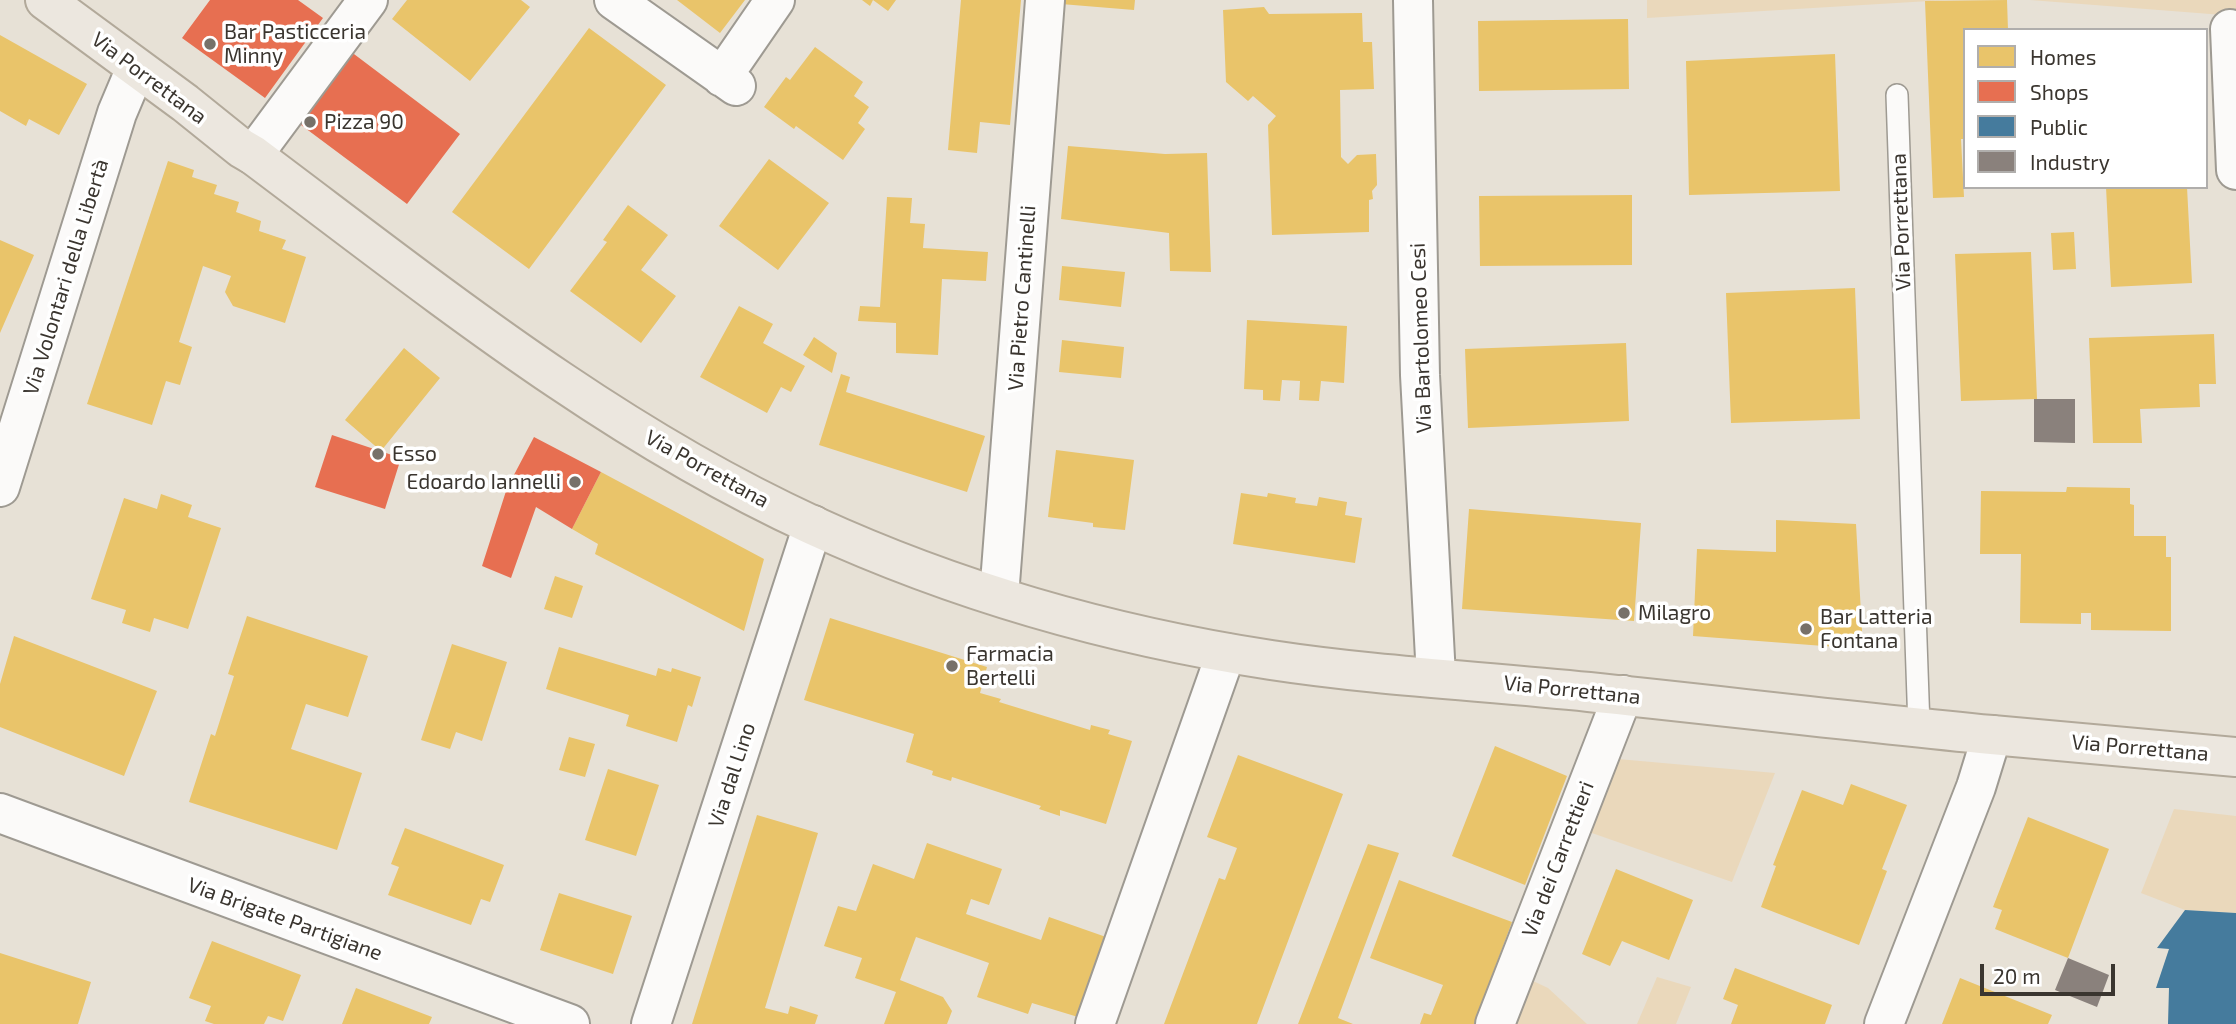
<!DOCTYPE html>
<html>
<head>
<meta charset="utf-8">
<style>
  body { margin:0 }
  #map { position:relative; width:2236px; height:1024px; overflow:hidden; background:#e7e1d6; font-family:"Exo 2",sans-serif }
  canvas { display:block }
  .legend { position:absolute; left:1963px; top:28px; width:245px; height:161px; box-sizing:border-box; background:#fff; border:2px solid #b0aeac; margin:0; padding:9px 12px; list-style:none; font-size:21px; color:#3a352f }
  .legend li { display:flex; align-items:center; gap:14px; height:35px }
  .legend b { width:35px; border:2px solid #b0aeac }
  .scale { position:absolute; left:1980px; top:964px; width:135px; height:32px; box-sizing:border-box; border:4px solid #3a352f; border-top:0; padding-left:9px; font-size:21px; line-height:24px; white-space:nowrap; color:#3a352f; -webkit-text-stroke:5px #fff; paint-order:stroke }
</style>
</head>
<body>
<div id="map">
<canvas width="2236" height="1024"></canvas>
<ul class="legend">
<li><b style="height:19px;background:#e9c46a"></b>Homes</li>
<li><b style="height:19px;background:#e76f51"></b>Shops</li>
<li><b style="height:19px;background:#457b9d"></b>Public</li>
<li><b style="height:19px;background:#8a817c"></b>Industry</li>
</ul>
<div class="scale">20 m</div>
</div>
<script>
const ctx = document.querySelector('canvas').getContext('2d');
ctx.lineJoin = 'round';
function fill(path, color) { ctx.fillStyle = color; ctx.fill(path, 'evenodd'); }
function stroke(path, color, width, dash) { ctx.strokeStyle = color; ctx.lineWidth = width; ctx.lineCap = dash ? 'butt' : 'round'; ctx.setLineDash(dash || []); ctx.stroke(path); }
function drawText(font, color, halo, rows, align = 'center') {
  ctx.font = font + ' "Exo 2",sans-serif'; ctx.lineWidth = 7; ctx.setLineDash([]); ctx.textBaseline = 'middle'; ctx.strokeStyle = halo; ctx.fillStyle = color; for (const [text, x, y, turn = 0] of rows) {
    ctx.save(); ctx.translate(x, y); ctx.rotate((+turn || 0) * Math.PI / 180); ctx.textAlign = isNaN(turn) ? turn : align; if (halo) ctx.strokeText(text, 0, 0); ctx.fillText(text, 0, 0); ctx.restore();
  }
}
const green = new Path2D(`
  M 1647,0 L 1946,0 L 1647,18 Z
  M 2030,0 L 2236,0 L 2236,16 Z
  M 1618,759 L 1775,773 L 1732,882 L 1589,832 Z
  M 2174,809 L 2236,816 L 2236,913 L 2185,910 L 2141,893 Z
  M 1657,977 L 1691,987 L 1676,1024 L 1637,1024 Z
  M 1531,980 L 1548,988 L 1587,1024 L 1513,1024 Z`);
const homes = new Path2D(`
  M 407,0 L 521,0 L 530,7 L 470,81 L 392,19 Z
  M 677,0 L 745,0 L 720,33 Z
  M 862,0 L 896,0 L 888,11 L 873,0 L 870,6 Z
  M 961,0 L 1021,0 L 1010,125 L 980,122 L 977,153 L 948,150 Z
  M 1061,0 L 1135,0 L 1134,10 L 1061,4 Z
  M 2007,0 L 2008,30 L 1965,30 L 1965,139 L 1961,139 L 1964,197 L 1933,198 L 1925,1 Z
  M 1264,7 L 1269,14 L 1362,13 L 1363,42 L 1372,42 L 1374,89 L 1340,90 L 1341,157 L 1348,164 L 1357,155 L 1376,154 L 1377,185 L 1372,191 L 1373,199 L 1369,200 L 1369,232 L 1272,235 L 1268,125 L 1276,116 L 1253,96 L 1248,101 L 1226,82 L 1223,10 Z
  M 1628,19 L 1629,89 L 1479,91 L 1478,21 Z
  M 589,28 L 666,85 L 529,269 L 452,212 Z
  M 0,35 L 87,84 L 59,135 L 29,119 L 26,126 L 0,111 Z
  M 815,47 L 863,82 L 854,96 L 869,107 L 858,123 L 865,129 L 843,160 L 796,126 L 794,129 L 764,107 L 786,77 L 790,80 Z
  M 1835,54 L 1840,191 L 1689,195 L 1686,61 Z
  M 1068,146 L 1165,154 L 1207,153 L 1211,272 L 1170,271 L 1169,233 L 1061,219 Z
  M 769,159 L 829,203 L 778,270 L 719,226 Z
  M 168,161 L 194,170 L 192,177 L 217,185 L 214,194 L 239,202 L 236,212 L 261,221 L 259,231 L 286,240 L 282,249 L 306,257 L 285,323 L 233,306 L 225,292 L 231,276 L 203,266 L 179,342 L 192,347 L 180,385 L 166,381 L 152,425 L 87,404 Z
  M 2106,187 L 2187,187 L 2192,283 L 2111,287 Z
  M 1632,195 L 1632,265 L 1480,266 L 1479,196 Z
  M 887,197 L 912,198 L 910,223 L 925,224 L 923,248 L 988,252 L 986,281 L 942,279 L 938,355 L 896,353 L 896,323 L 858,321 L 860,306 L 880,307 Z
  M 628,205 L 668,235 L 641,270 L 676,296 L 641,343 L 570,291 L 607,242 L 603,240 Z
  M 2074,232 L 2076,269 L 2053,270 L 2051,233 Z
  M 0,240 L 34,255 L 0,333 Z
  M 2031,252 L 2037,399 L 1961,401 L 1955,254 Z
  M 1062,266 L 1125,272 L 1121,307 L 1059,300 Z
  M 1855,288 L 1860,419 L 1731,423 L 1726,293 Z
  M 739,306 L 773,324 L 763,343 L 805,366 L 791,392 L 781,387 L 767,413 L 700,377 Z
  M 1247,320 L 1347,326 L 1344,383 L 1321,381 L 1319,401 L 1299,400 L 1300,381 L 1282,380 L 1280,401 L 1263,400 L 1263,390 L 1244,389 Z
  M 2214,334 L 2216,384 L 2199,384 L 2200,407 L 2140,409 L 2142,443 L 2093,443 L 2089,338 Z
  M 814,337 L 837,353 L 832,373 L 803,355 Z
  M 1062,340 L 1124,347 L 1121,378 L 1059,372 Z
  M 1626,343 L 1629,421 L 1468,428 L 1465,349 Z
  M 404,348 L 440,378 L 381,451 L 345,420 Z
  M 841,374 L 850,377 L 846,392 L 985,436 L 967,492 L 819,445 Z
  M 1056,450 L 1134,460 L 1125,530 L 1093,527 L 1093,523 L 1048,517 Z
  M 601,472 L 764,559 L 744,631 L 595,554 L 598,544 L 572,529 Z
  M 2067,487 L 2130,488 L 2130,504 L 2134,505 L 2134,536 L 2166,536 L 2166,557 L 2171,557 L 2171,631 L 2091,630 L 2091,613 L 2081,613 L 2081,624 L 2020,623 L 2021,554 L 1980,554 L 1981,491 L 2066,492 Z
  M 1241,493 L 1267,497 L 1268,493 L 1296,498 L 1295,503 L 1317,506 L 1319,497 L 1347,502 L 1345,515 L 1362,518 L 1355,563 L 1233,544 Z
  M 161,494 L 192,505 L 188,517 L 221,528 L 188,629 L 154,618 L 150,632 L 122,623 L 126,610 L 91,599 L 124,498 L 157,509 Z
  M 1469,509 L 1641,523 L 1634,621 L 1462,609 Z
  M 1776,520 L 1856,524 L 1863,649 L 1693,636 L 1697,549 L 1776,552 Z
  M 555,576 L 583,586 L 572,618 L 544,609 Z
  M 247,616 L 368,656 L 348,717 L 306,704 L 291,749 L 362,773 L 337,850 L 189,802 L 211,734 L 215,736 L 234,676 L 228,674 Z
  M 830,618 L 987,667 L 980,693 L 1001,699 L 999,702 L 1090,730 L 1091,725 L 1110,730 L 1108,734 L 1132,741 L 1106,824 L 1060,810 L 1060,816 L 1039,809 L 1041,806 L 952,777 L 951,781 L 932,775 L 933,771 L 906,762 L 914,734 L 804,700 Z
  M 14,636 L 157,691 L 124,776 L 0,727 L 0,684 Z
  M 452,644 L 507,662 L 482,741 L 456,732 L 450,749 L 421,740 Z
  M 559,647 L 656,676 L 658,668 L 671,672 L 672,668 L 701,677 L 692,707 L 688,705 L 677,742 L 626,726 L 629,715 L 546,689 Z
  M 569,737 L 595,744 L 585,777 L 559,770 Z
  M 1495,746 L 1567,776 L 1525,885 L 1452,856 Z
  M 1238,755 L 1343,794 L 1257,1024 L 1164,1024 L 1219,878 L 1225,880 L 1237,848 L 1207,837 Z
  M 608,769 L 659,785 L 636,856 L 585,840 Z
  M 1851,784 L 1907,805 L 1882,869 L 1887,871 L 1859,945 L 1761,907 L 1776,866 L 1773,865 L 1802,790 L 1843,805 Z
  M 757,815 L 818,833 L 765,1008 L 788,1014 L 790,1006 L 818,1015 L 815,1024 L 692,1024 Z
  M 2028,817 L 2109,849 L 2068,958 L 1995,929 L 2002,910 L 1993,907 Z
  M 405,828 L 504,865 L 490,902 L 481,899 L 471,925 L 388,895 L 399,867 L 391,864 Z
  M 927,843 L 1002,869 L 989,905 L 971,899 L 966,914 L 1041,940 L 1049,917 L 1106,937 L 1078,1017 L 1032,1003 L 1028,1014 L 977,997 L 989,963 L 916,937 L 900,980 L 943,997 L 952,1011 L 947,1024 L 884,1024 L 896,992 L 855,978 L 862,958 L 824,946 L 838,906 L 856,911 L 873,864 L 914,879 Z
  M 1368,844 L 1399,853 L 1338,1018 L 1353,1024 L 1298,1024 Z
  M 1616,869 L 1693,900 L 1669,960 L 1622,941 L 1610,966 L 1582,954 Z
  M 1399,880 L 1512,922 L 1474,1024 L 1420,1024 L 1424,1013 L 1431,1015 L 1443,985 L 1370,958 Z
  M 559,893 L 632,916 L 613,974 L 540,950 Z
  M 212,941 L 301,975 L 283,1021 L 268,1016 L 264,1024 L 214,1024 L 205,1021 L 211,1006 L 189,998 Z
  M 0,953 L 91,982 L 78,1024 L 0,1024 Z
  M 1735,968 L 1832,1005 L 1825,1024 L 1731,1024 L 1738,1005 L 1723,999 Z
  M 1960,978 L 2052,1015 L 2048,1024 L 1942,1024 Z
  M 356,988 L 432,1017 L 429,1024 L 342,1024 Z`);
const shops = new Path2D(`
  M 210,0 L 298,0 L 323,18 L 265,98 L 182,38 Z
  M 346,48 L 460,134 L 407,204 L 293,119 Z
  M 332,435 L 401,458 L 385,509 L 315,487 Z
  M 534,437 L 601,472 L 572,529 L 536,507 L 511,578 L 482,566 L 507,488 Z`);
const public = new Path2D(`
  M 2185,910 L 2236,913 L 2236,1024 L 2168,1024 L 2169,988 L 2156,988 L 2169,949 L 2157,948 Z`);
const industry = new Path2D(`
  M 2034,399 L 2075,399 L 2075,443 L 2034,442 Z
  M 2068,958 L 2109,975 L 2097,1007 L 2055,990 Z`);
const lane = new Path2D(`
  M 1897,95 L 1919,727`);
const street = new Path2D(`
  M 614,0 L 736,86
  M 1413,0 L 1420,375 L 1436,677
  M 2230,29 L 2236,170
  M 722,77 L 775,0
  M 253,155 L 368,0
  M 0,487 L 117,113 L 136,68
  M 999,596 L 1045,0
  M 0,813 L 570,1024
  M 651,1024 L 813,525
  M 1095,1024 L 1226,653
  M 1495,1024 L 1623,695
  M 1884,1024 L 1976,787 L 1992,735`);
const primary = new Path2D(`
  M 45,0 L 185,103 L 241,148 L 253,155 C 432,289 607,431 812,525 C 956,591 1114,636 1271,660 C 1376,676 1483,681 1589,692 C 1723,706 1857,722 1992,735 C 2073,743 2155,749 2236,757`);
const markers = [
  [210,44,7,"#777169"],
  [310,122,7,"#777169"],
  [378,454,7,"#777169"],
  [575,482,7,"#777169"],
  [1624,613,7,"#777169"],
  [1806,629,7,"#777169"],
  [952,666,7,"#777169"]
];
const poiNames = [
  ["Bar Pasticceria",224,32],
  ["Minny",224,56],
  ["Pizza 90",324,122],
  ["Esso",392,454],
  ["Edoardo Iannelli",561,482,"right"],
  ["Milagro",1638,613],
  ["Bar Latteria",1820,617],
  ["Fontana",1820,641],
  ["Farmacia",966,654],
  ["Bertelli",966,678]
];
const streetNames = [
  ["Via Porrettana",149,78,37],
  ["Via Porrettana",1901,222,-92],
  ["Via Volontari della Libertà",66,277,-73],
  ["Via Pietro Cantinelli",1022,298,-86],
  ["Via Bartolomeo Cesi",1421,338,-92],
  ["Via Porrettana",707,469,29],
  ["Via Porrettana",1572,690,6],
  ["Via Porrettana",2140,748,5],
  ["Via dal Lino",732,775,-72],
  ["Via dei Carrettieri",1558,859,-69],
  ["Via Brigate Partigiane",285,919,20]
];
fill(green, '#ead8bb');
fill(homes, '#e9c46a');
fill(shops, '#e76f51');
fill(public, '#457b9d');
fill(industry, '#8a817c');
stroke(lane, '#9e9a92', 24);
stroke(street, '#9e9a92', 42);
stroke(primary, '#b2a99a', 42);
stroke(lane, '#fbfaf9', 21);
stroke(street, '#fbfaf9', 38);
stroke(primary, '#ece7df', 38);
for (const [x, y, r, color] of markers) { const dot = new Path2D(); dot.arc(x, y, r, 0, 2 * Math.PI); ctx.fillStyle = color; ctx.fill(dot); stroke(dot, '#fff', 2.5); }
drawText('21px', '#3a352f', '#fff', poiNames, 'left');
drawText('21px', '#3a352f', '#fff', streetNames);
</script>
</body>
</html>
